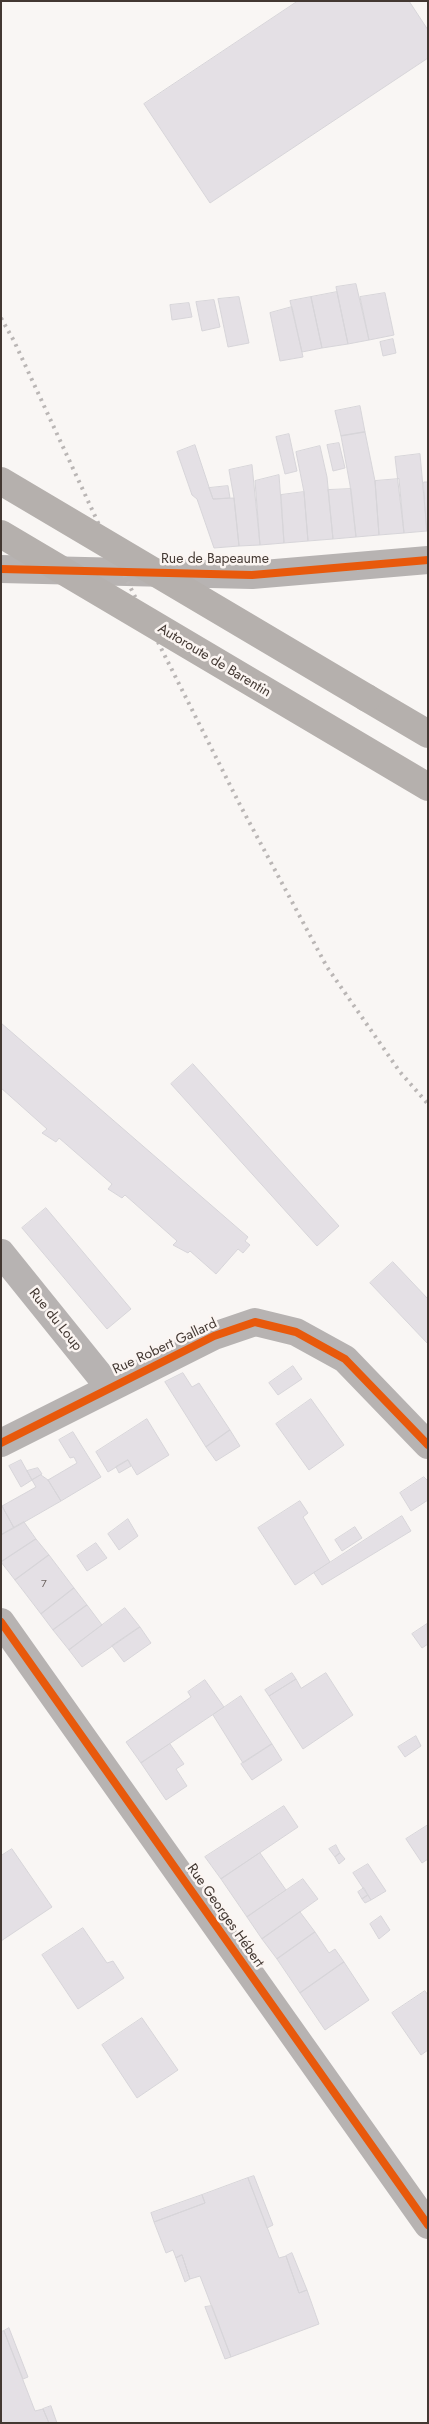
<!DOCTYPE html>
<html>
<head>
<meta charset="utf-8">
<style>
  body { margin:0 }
  #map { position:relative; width:429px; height:2424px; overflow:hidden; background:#f9f6f4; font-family:Jost,sans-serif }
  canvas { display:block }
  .frame { position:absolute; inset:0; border:2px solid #433832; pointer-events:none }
</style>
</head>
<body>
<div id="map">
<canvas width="429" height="2424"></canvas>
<div class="frame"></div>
</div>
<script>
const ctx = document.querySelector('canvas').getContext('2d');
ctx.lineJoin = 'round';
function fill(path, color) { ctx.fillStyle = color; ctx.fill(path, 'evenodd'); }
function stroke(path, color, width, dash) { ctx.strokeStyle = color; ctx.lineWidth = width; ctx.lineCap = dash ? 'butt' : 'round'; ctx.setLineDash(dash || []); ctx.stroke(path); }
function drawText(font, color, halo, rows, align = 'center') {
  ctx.font = font + ' Jost,sans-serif'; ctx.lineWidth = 5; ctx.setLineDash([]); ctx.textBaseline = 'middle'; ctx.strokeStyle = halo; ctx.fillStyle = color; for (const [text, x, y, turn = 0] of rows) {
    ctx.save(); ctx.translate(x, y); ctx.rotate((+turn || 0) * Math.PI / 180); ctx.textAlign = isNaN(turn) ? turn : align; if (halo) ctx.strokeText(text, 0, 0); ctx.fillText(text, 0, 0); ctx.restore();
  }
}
const building = new Path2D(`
  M 298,1 L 409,1 L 428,30 L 428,58 L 210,203 L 144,104 Z
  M 356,284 L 369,340 L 348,344 L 336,287 Z
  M 337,292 L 348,344 L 322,348 L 311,297 Z
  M 385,293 L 394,335 L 369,340 L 360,297 Z
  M 239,297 L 249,343 L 228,347 L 218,299 Z
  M 311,297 L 322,348 L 302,352 L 290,301 Z
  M 214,300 L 220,327 L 202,331 L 196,302 Z
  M 189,303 L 192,317 L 172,320 L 170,305 Z
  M 292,307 L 303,357 L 280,361 L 270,313 Z
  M 393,339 L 396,353 L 383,356 L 380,342 Z
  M 360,406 L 365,432 L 341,436 L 335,411 Z
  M 365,432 L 375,481 L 379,535 L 356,537 L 350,485 L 341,436 Z
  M 289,434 L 297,471 L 285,474 L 276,437 Z
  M 339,443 L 345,468 L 333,471 L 327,445 Z
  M 195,445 L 213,499 L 234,498 L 239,546 L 214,548 L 197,499 L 192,495 L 177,452 Z
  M 320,446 L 327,477 L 333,539 L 308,541 L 304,492 L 296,452 Z
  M 420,454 L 427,531 L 404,533 L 395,457 Z
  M 252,465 L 260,545 L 239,546 L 234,498 L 229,470 Z
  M 279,475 L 284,543 L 260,545 L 255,481 Z
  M 399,479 L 404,533 L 379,535 L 375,481 Z
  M 424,482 L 428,482 L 428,531 L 427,531 Z
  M 228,486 L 230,498 L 213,499 L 209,488 Z
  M 351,489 L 356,537 L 333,539 L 328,490 Z
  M 304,492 L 308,541 L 284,543 L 281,495 Z
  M 1,1023 L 248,1237 L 245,1241 L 250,1245 L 243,1253 L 238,1249 L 216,1274 L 190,1251 L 188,1253 L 173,1245 L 177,1241 L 125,1195 L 122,1198 L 108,1189 L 112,1184 L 59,1138 L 56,1142 L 42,1133 L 47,1129 L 1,1088 Z
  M 193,1064 L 339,1226 L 317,1246 L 171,1084 Z
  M 46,1208 L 131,1309 L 107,1329 L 22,1228 Z
  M 393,1262 L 428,1299 L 428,1344 L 370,1283 Z
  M 293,1366 L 302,1379 L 278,1395 L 269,1383 Z
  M 183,1373 L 192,1387 L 199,1383 L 230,1430 L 206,1447 L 165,1382 Z
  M 311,1399 L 344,1445 L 309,1470 L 276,1424 Z
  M 147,1419 L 169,1455 L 137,1475 L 128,1460 L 108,1472 L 96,1452 Z
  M 230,1430 L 240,1446 L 216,1461 L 206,1447 Z
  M 73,1432 L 101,1477 L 61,1501 L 48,1480 L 77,1463 L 74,1457 L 70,1458 L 59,1440 Z
  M 21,1460 L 32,1480 L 21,1487 L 9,1466 Z
  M 128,1460 L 131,1466 L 119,1473 L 116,1467 Z
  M 38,1468 L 42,1474 L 32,1480 L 27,1471 Z
  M 41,1475 L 48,1480 L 61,1501 L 14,1528 L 2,1506 L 36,1487 L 32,1480 Z
  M 424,1477 L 428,1481 L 428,1500 L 411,1511 L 400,1493 Z
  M 300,1501 L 308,1513 L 303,1517 L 330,1562 L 295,1585 L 258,1528 Z
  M 2,1506 L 14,1528 L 1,1535 L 1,1507 Z
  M 402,1516 L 411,1531 L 322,1585 L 314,1573 Z
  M 128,1519 L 138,1536 L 119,1550 L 108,1534 Z
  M 24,1522 L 36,1539 L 1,1562 L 1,1535 Z
  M 355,1527 L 362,1538 L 342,1551 L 335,1540 Z
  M 36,1539 L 49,1555 L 15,1580 L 1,1562 Z
  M 96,1543 L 107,1558 L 87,1571 L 77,1556 Z
  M 49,1555 L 74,1588 L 41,1614 L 15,1580 Z
  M 74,1588 L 87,1605 L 53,1630 L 41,1614 Z
  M 87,1605 L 102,1625 L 69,1650 L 53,1630 Z
  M 125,1608 L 140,1627 L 82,1667 L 69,1650 Z
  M 427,1624 L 428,1644 L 422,1648 L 412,1634 Z
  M 140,1627 L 151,1643 L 124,1662 L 112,1646 Z
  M 292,1673 L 296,1679 L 269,1696 L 265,1690 Z
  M 326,1673 L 353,1715 L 303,1749 L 269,1696 L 296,1679 L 301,1688 Z
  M 205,1680 L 224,1707 L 141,1763 L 126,1742 L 191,1697 L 188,1692 Z
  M 241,1696 L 272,1744 L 243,1763 L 213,1715 Z
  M 416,1736 L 421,1746 L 405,1757 L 398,1747 Z
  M 170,1744 L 184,1764 L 176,1769 L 187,1786 L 166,1800 L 141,1763 Z
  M 272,1744 L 282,1760 L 252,1780 L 241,1764 Z
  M 284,1806 L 298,1827 L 221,1879 L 205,1857 Z
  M 428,1825 L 428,1859 L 422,1863 L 406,1839 Z
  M 336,1845 L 340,1853 L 335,1857 L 329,1849 Z
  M 12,1849 L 52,1907 L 1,1941 L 1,1856 Z
  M 260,1853 L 286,1890 L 247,1917 L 221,1879 Z
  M 340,1853 L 345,1859 L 339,1864 L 335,1857 Z
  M 368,1864 L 386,1891 L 371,1900 L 353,1873 Z
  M 303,1879 L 318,1899 L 262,1939 L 247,1917 Z
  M 364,1888 L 368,1895 L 362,1899 L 358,1892 Z
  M 368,1895 L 371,1900 L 365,1903 L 362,1899 Z
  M 300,1912 L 315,1932 L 277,1959 L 262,1939 Z
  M 381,1916 L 390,1930 L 379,1939 L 370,1924 Z
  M 83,1928 L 107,1963 L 113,1961 L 124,1978 L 78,2009 L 42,1955 Z
  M 315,1932 L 329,1953 L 335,1949 L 344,1962 L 300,1993 L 277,1959 Z
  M 344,1962 L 369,2000 L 325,2030 L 300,1993 Z
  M 425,1991 L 428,1995 L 428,2050 L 421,2055 L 392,2013 Z
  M 142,2018 L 178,2070 L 137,2098 L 102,2045 Z
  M 254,2176 L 273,2225 L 267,2228 L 248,2178 Z
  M 248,2178 L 279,2258 L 286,2256 L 299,2293 L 307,2290 L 319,2324 L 231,2357 L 200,2276 L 190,2279 L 182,2255 L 176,2258 L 173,2250 L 166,2253 L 154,2222 L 205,2203 L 202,2195 Z
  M 202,2195 L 205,2203 L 154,2222 L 151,2213 Z
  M 292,2253 L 307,2290 L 299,2293 L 286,2256 Z
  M 182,2255 L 190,2279 L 185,2282 L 176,2258 Z
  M 212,2306 L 231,2357 L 225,2359 L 205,2307 Z
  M 9,2328 L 28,2377 L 23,2379 L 4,2331 Z
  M 4,2331 L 35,2411 L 43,2409 L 49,2423 L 1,2423 L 1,2332 Z
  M 51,2406 L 57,2423 L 49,2423 L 43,2409 Z`);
const minor = new Path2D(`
  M 1,569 L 252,575 L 428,560
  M 1,1253 L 109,1387
  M 1,1443 L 214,1336 L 255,1322 L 296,1332 L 345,1359 L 428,1445
  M 1,1622 L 428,2225`);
const highway = new Path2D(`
  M 367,698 L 428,734`);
const rail = new Path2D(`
  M 1,318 L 14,341 L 101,529 L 240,805 L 327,967 L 400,1072 L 428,1104`);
const highwayBridge = new Path2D(`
  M 1,481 L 367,698
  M 1,534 L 428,787`);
const cycleway = new Path2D(`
  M 1,569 L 252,575 L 428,560
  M 1,1443 L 214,1336 L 255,1322 L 296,1332 L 345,1359 L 428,1445
  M 1,1622 L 428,2225`);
const numberNames = [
  ["7",44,1584]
];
const streetNames = [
  ["Rue de Bapeaume",215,560],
  ["Autoroute de Barentin",214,661,31],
  ["Rue du Loup",55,1320,51],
  ["Rue Robert Gallard",165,1347,-25],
  ["Rue Georges Hébert",225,1916,55]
];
fill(building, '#e4e0e5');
stroke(building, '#d7d5d9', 1);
stroke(minor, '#b7b3b2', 28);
stroke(highway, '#b5b0ad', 28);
stroke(rail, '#bab6b5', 4, [2.5, 5]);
stroke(highwayBridge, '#b5b0ad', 28);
stroke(cycleway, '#e8590c', 8);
drawText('11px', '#6e6562', null, numberNames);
drawText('14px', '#433832', '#fbf5f2', streetNames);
</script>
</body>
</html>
